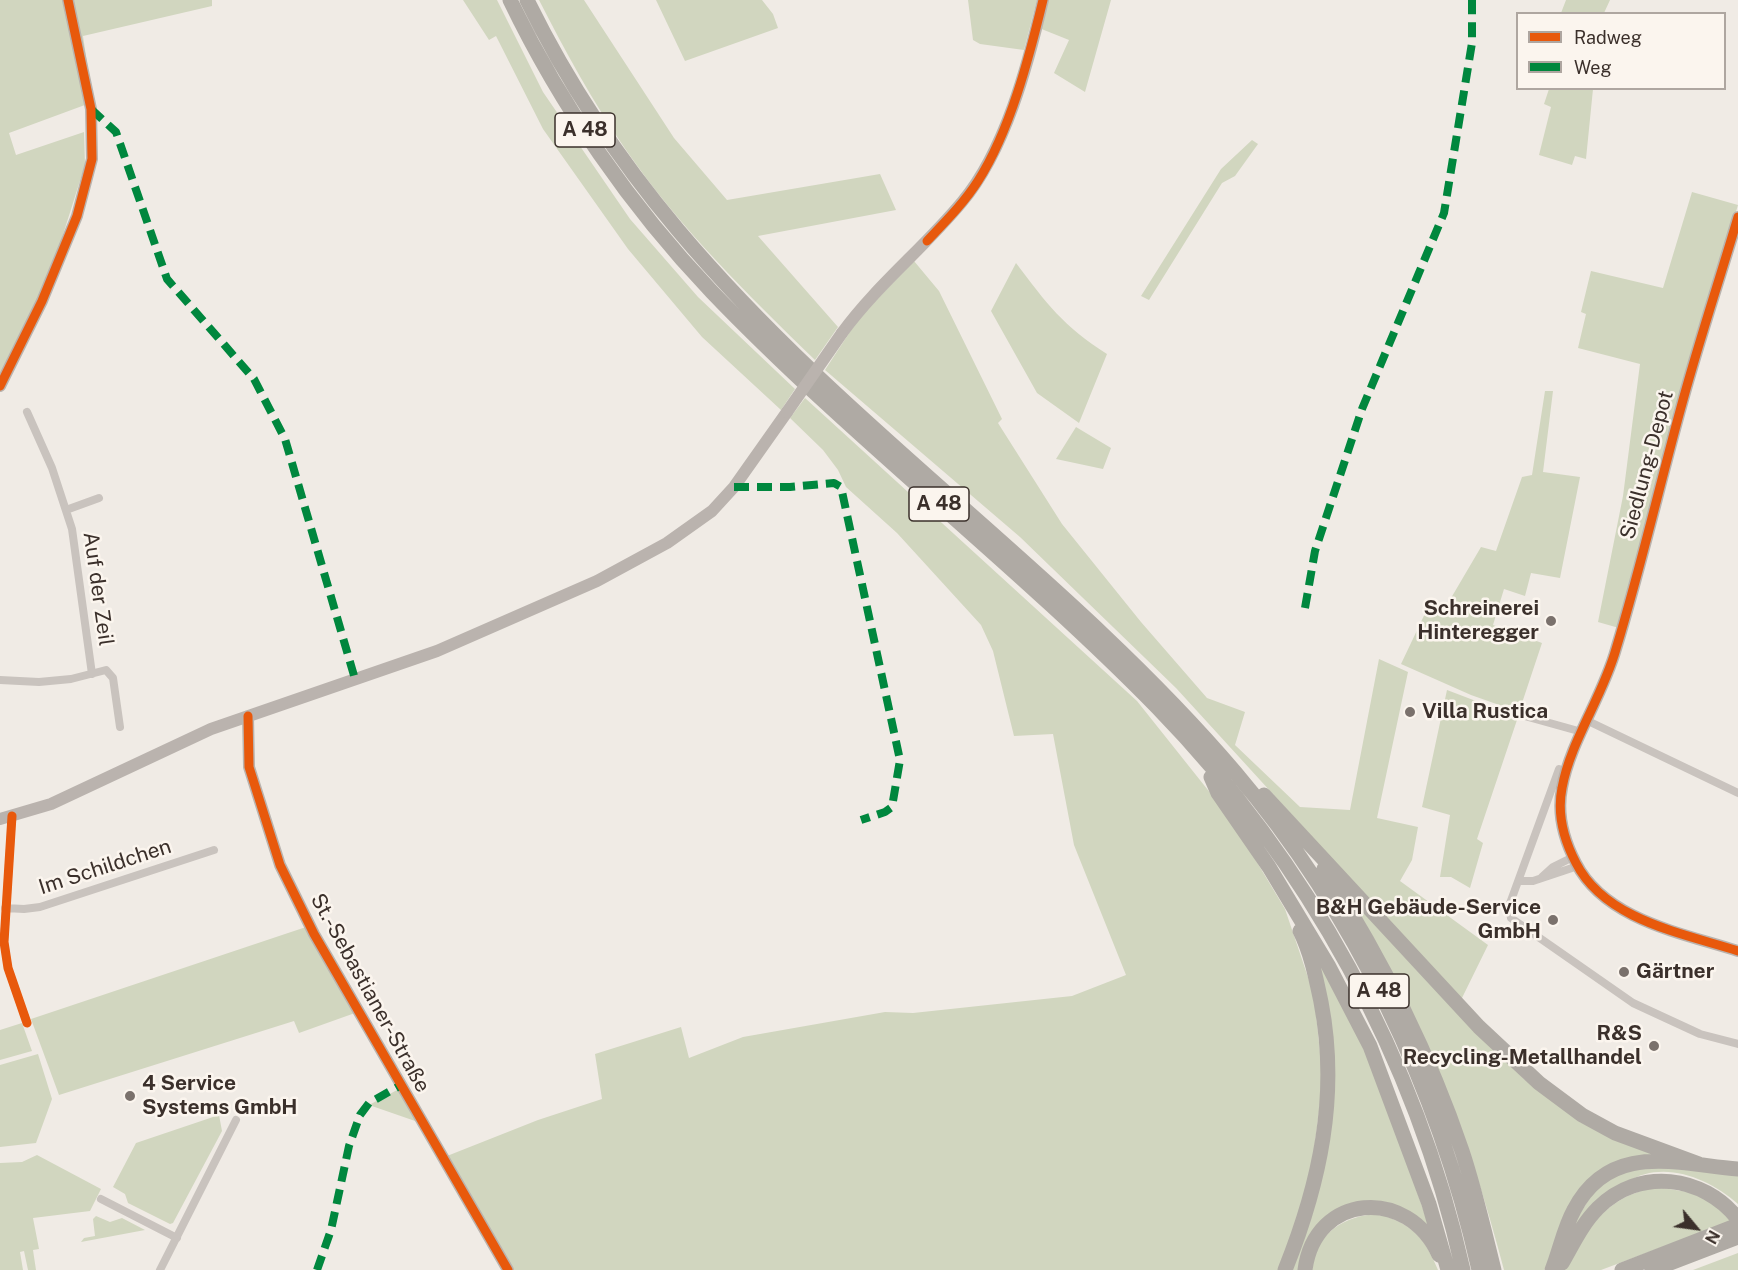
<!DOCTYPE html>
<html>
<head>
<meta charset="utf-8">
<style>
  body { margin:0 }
  #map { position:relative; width:1738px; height:1270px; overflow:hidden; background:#f0ebe5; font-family:"Public Sans",sans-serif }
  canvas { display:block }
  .legend { position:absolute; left:1516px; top:12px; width:210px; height:78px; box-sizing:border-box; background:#fbf5ee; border:2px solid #aea6a0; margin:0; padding:8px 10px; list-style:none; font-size:18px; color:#3b302b }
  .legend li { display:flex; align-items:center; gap:12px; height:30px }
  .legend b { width:30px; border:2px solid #aea6a0 }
  .north { position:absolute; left:1666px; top:1198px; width:60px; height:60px; -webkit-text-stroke:4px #fbf5ee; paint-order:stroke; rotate:119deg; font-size:16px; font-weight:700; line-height:24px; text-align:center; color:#3b302b }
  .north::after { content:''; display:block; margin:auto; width:21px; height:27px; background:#3b302b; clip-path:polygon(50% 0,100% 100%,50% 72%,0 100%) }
</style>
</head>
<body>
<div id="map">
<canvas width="1738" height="1270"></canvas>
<ul class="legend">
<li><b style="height:8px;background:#e8590c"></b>Radweg</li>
<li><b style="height:8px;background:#00873e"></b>Weg</li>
</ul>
<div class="north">N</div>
</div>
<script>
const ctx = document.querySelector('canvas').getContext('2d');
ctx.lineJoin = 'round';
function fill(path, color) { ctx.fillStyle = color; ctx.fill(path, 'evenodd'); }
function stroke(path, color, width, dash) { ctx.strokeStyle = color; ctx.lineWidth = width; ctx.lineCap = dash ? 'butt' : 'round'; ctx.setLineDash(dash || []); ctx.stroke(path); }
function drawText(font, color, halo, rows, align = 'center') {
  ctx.font = font + ' "Public Sans",sans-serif'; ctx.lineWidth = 5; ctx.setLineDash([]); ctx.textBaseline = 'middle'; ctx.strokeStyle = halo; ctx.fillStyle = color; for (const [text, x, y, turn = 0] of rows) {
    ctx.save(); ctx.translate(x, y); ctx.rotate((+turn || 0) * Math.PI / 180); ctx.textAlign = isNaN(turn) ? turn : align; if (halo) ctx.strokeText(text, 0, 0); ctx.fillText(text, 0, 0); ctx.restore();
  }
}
const green = new Path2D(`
  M 0,0 L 212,0 L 212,6 L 83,36 L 93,102 L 9,133 L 16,155 L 84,132 L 85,165 L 42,301 L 0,385 Z
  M 463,0 L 497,0 L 543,92 L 630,219 L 698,297 L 795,389 L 781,410 L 702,337 L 628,249 L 543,129 L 496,36 L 489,40 Z
  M 539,0 L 584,0 L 674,138 L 727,200 L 880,174 L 896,210 L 758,236 L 838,327 L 815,360 C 748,295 679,227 626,150 C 593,102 565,51 539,0 Z
  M 656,0 L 762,0 L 773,14 L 778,28 L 685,61 Z
  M 968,0 L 1037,0 L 1024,50 L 980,44 L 973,40 Z
  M 1048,0 L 1111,0 L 1085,92 L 1054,73 L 1069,40 L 1039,28 Z
  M 1566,0 L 1610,0 L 1604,13 L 1561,13 Z
  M 1549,89 L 1593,89 L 1586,159 L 1575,156 L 1572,165 L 1539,155 L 1551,107 L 1544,104 Z
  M 1252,140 L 1258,144 L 1235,176 L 1222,183 L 1149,300 L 1141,296 L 1221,169 Z
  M 1692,192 L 1738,205 L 1679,397 L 1619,628 L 1598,622 L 1623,496 L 1640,364 L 1578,348 L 1586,314 L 1581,312 L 1591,271 L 1663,288 Z
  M 914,261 L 939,291 L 1002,419 L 998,423 L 1062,524 L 1141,622 L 1207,698 L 1245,712 L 1235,745 L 1300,807 L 1350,810 L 1379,659 L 1408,672 L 1377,818 L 1418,827 L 1412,860 L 1400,881 L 1488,945 L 1461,1000 L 1176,688 L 1020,537 L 825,370 L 859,318 Z
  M 1016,263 C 1047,304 1063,326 1107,354 L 1079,423 L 1037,393 L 991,311 Z
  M 1545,391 L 1553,391 L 1543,472 L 1580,477 L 1560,578 L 1531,573 L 1525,596 L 1504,589 L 1493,625 L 1542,643 L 1519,712 L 1471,695 L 1401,664 L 1430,603 L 1444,610 L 1481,547 L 1496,551 L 1522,477 L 1532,475 Z
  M 805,398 L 1137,701 L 1231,819 L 1285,909 L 1314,995 L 1323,1081 L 1310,1181 L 1279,1270 L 513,1270 L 447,1156 L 538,1120 L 602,1099 L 595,1054 L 681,1027 L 689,1058 L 743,1037 L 885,1012 L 913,1013 L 1072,996 L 1126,975 L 1074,845 L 1053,734 L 1014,736 L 993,651 L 981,625 L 897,533 L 846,487 L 838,470 L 823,450 L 790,418 Z
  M 1076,427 L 1111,448 L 1103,469 L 1056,459 Z
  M 1447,690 L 1518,717 L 1477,839 L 1483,843 L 1470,888 L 1451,877 L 1440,877 L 1450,815 L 1422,807 Z
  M 1347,893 L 1524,1079 L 1580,1122 L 1656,1156 L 1609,1168 L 1544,1270 L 1504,1270 C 1470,1137 1419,1010 1347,893 Z
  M 306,927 L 355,1013 L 299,1033 L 294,1021 L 59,1095 L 31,1019 Z
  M 1308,941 L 1374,1067 L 1432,1235 L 1420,1222 L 1343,1209 L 1301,1270 L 1288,1270 L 1331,1105 Z
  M 22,1023 L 32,1051 L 0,1060 L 0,1030 Z
  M 38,1054 L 52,1099 L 36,1143 L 0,1147 L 0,1065 Z
  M 399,1089 L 418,1122 L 369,1105 Z
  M 219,1115 L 222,1131 L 173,1223 L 170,1224 L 128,1203 L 125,1194 L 113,1187 L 136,1143 Z
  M 37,1155 L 101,1189 L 90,1211 L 33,1218 L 39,1249 L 33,1250 L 36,1270 L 28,1270 L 24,1251 L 20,1252 L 23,1270 L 0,1270 L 0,1163 L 22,1162 Z
  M 1646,1166 L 1738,1175 L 1738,1204 C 1709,1178 1663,1159 1627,1182 C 1608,1194 1592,1214 1576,1229 L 1570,1227 L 1586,1199 L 1613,1176 Z
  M 1657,1187 L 1700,1194 L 1734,1220 L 1601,1270 L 1564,1270 C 1587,1228 1606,1196 1657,1187 Z
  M 1379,1214 C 1412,1224 1425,1238 1438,1270 L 1312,1270 C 1315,1233 1345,1215 1379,1214 Z
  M 96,1216 L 110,1222 L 122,1218 L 145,1230 L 81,1242 L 84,1238 L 95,1236 L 93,1219 Z
  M 1738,1253 L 1738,1270 L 1693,1270 Z`);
const street = new Path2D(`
  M 27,412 L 52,468 L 72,529 L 92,674
  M 66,510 L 99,498
  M 0,680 L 39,682 L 71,679 L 106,670 L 113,678 L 120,727
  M 1521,715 L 1582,732
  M 1588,721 L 1738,793
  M 1559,769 L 1509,906 L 1511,918 L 1633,1003 L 1700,1034 L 1738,1044
  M 12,816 L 4,942 L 8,968 L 27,1023
  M 1542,877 L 1553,867 L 1573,857
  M 1520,881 L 1533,881 L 1578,866
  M 5,908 L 24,909 L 40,907 L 214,850
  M 101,1199 L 177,1238
  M 160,1270 L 236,1120`);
const secondary = new Path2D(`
  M 1738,217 C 1720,278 1700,338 1683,400 C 1660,483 1641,567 1616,649 C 1603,696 1570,742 1562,788 C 1557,813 1564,840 1576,863 C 1605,920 1682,933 1738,951
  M 842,333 C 877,285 924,248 962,202 C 1005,151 1028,65 1043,0
  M 0,386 L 42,301 L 77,216 L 92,159 L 91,109 L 68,0
  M 248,716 L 249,767 L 280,865 L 314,934 L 508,1270
  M 0,819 L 51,804 L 211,729 L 437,651 L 597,581 L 667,543 L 712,511 L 734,487 L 787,412`);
const highway = new Path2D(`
  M 510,0 C 561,106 631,207 712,292 C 853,439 1015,562 1157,707 C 1308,862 1416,1059 1463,1270
  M 527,0 C 567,82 619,160 678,230 C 845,429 1066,574 1235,772 C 1355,913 1439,1090 1479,1270
  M 1211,777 L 1218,793 L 1269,867 L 1328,965 L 1370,1046 L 1429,1204 L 1448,1270
  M 1264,795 L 1479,1027 L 1539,1083 L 1582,1115 L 1615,1133 L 1699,1164
  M 1324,869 C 1381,958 1428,1050 1462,1151 C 1475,1190 1484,1230 1494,1270
  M 1562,1263 C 1573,1244 1582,1224 1598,1208 C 1639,1167 1703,1175 1738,1219
  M 1285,1270 C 1320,1183 1339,1095 1321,1002 C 1316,978 1311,953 1300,931
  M 1305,1270 C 1315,1193 1408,1186 1439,1255
  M 1552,1270 C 1560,1250 1564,1228 1574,1210 C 1610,1141 1677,1164 1738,1169
  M 1622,1270 L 1738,1225
  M 1652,1270 L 1738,1237`);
const secondaryBridge = new Path2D(`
  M 787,412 L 842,333`);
const quiet = new Path2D(`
  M 91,109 L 116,132 L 167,279 L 254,379 L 285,439 L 355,679
  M 734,487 L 790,487 L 834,483 L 841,487 L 900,760 L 892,807 L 885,812 L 861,820
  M 1305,608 L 1315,551 L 1362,409 L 1444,213 L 1472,43 L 1472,0
  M 317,1270 L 331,1230 L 349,1146 L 360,1115 L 369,1103 L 401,1085`);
const cycleway = new Path2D(`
  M 1738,217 C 1720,278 1700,338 1683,400 C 1660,483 1641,567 1616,649 C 1603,696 1570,742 1562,788 C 1557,813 1564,840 1576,863 C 1605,920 1682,933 1738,951
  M 927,241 C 945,222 964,203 978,181 C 1010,131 1029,58 1043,0
  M 0,386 L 42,301 L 77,216 L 92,159 L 91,109 L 68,0
  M 248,716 L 249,767 L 280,865 L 314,934 L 508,1270
  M 12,816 L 4,942 L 8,968 L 27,1023`);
const markers = [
  [1551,621,6,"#7a716c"],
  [1410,712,6,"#7a716c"],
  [1553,920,6,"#7a716c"],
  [1624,972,6,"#7a716c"],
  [1654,1046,6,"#7a716c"],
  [130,1096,6,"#7a716c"]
];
const shields = [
  [585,130,60],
  [939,504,60],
  [1379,991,60]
];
const shieldNames = [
  ["A 48",585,130],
  ["A 48",939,504],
  ["A 48",1379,991]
];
const streetNames = [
  ["Siedlung-Depot",1647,465,-75],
  ["Auf der Zeil",98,589,82],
  ["Im Schildchen",105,867,-18],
  ["St.-Sebastianer-Straße",370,993,61]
];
const poiNames = [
  ["Schreinerei",1539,609],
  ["Hinteregger",1539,633],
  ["Villa Rustica",1422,712,"left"],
  ["B&H Gebäude-Service",1541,908],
  ["GmbH",1541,932],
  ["Gärtner",1636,972,"left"],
  ["R&S",1642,1034],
  ["Recycling-Metallhandel",1642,1058],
  ["4 Service",142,1084,"left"],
  ["Systems GmbH",142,1108,"left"]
];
fill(green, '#d1d6bf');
stroke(street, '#c9c3be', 8);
stroke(secondary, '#bab3ae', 12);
stroke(highway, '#afaaa4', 15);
stroke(secondaryBridge, '#bab3ae', 12);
stroke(quiet, '#00873e', 8, [15, 8]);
stroke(cycleway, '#e8590c', 9);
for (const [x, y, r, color] of markers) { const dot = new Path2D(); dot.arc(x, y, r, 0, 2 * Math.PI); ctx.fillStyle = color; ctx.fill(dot); stroke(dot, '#fbf5ee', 2); }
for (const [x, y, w] of shields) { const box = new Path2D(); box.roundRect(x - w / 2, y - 17, w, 34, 4.5); ctx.fillStyle = '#fbf5ee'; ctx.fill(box); stroke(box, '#3b302b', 1.5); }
drawText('bold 20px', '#3b302b', null, shieldNames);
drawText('21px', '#3b302b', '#fbf5ee', streetNames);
drawText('bold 21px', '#3b302b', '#fbf5ee', poiNames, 'right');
</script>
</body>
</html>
